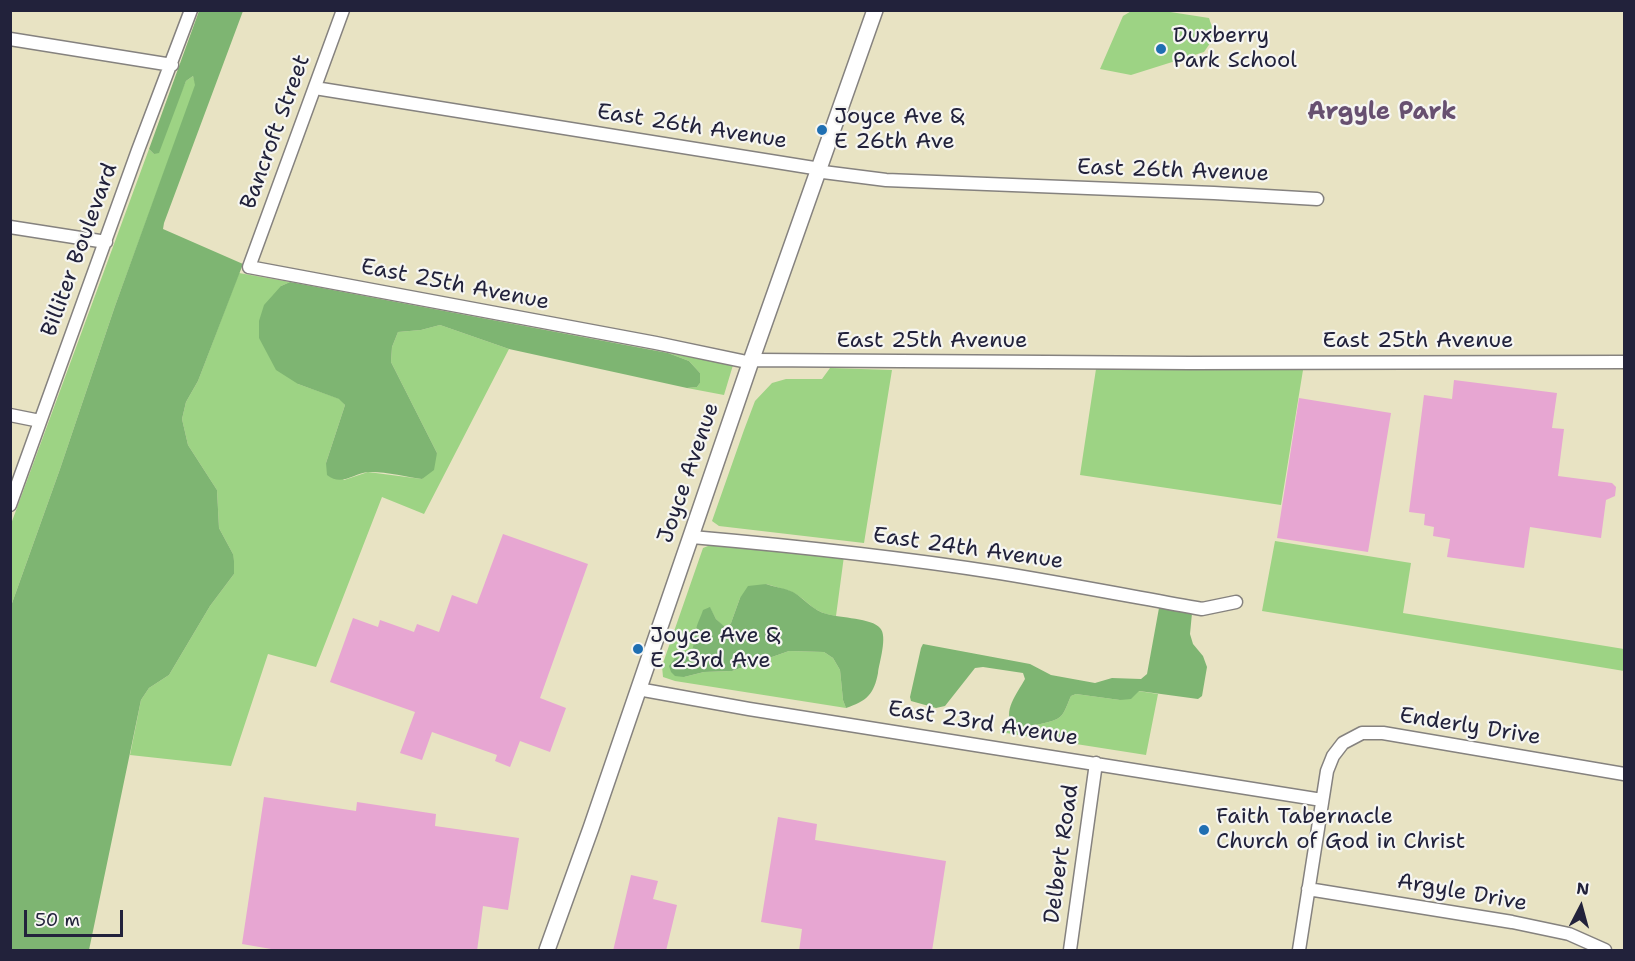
<!DOCTYPE html>
<html>
<head>
<meta charset="utf-8">
<style>
  body { margin:0 }
  #map { position:relative; width:1635px; height:961px; overflow:hidden; background:#e8e3c3; font-family:"Shantell Sans",sans-serif }
  canvas { display:block }
  .frame { position:absolute; inset:0; border:12px solid #22223b; pointer-events:none }
  .north { position:absolute; left:1551px; top:877px; width:60px; height:60px; -webkit-text-stroke:4px #f6f6f2; paint-order:stroke; rotate:6deg; font-size:16px; font-weight:700; line-height:24px; text-align:center; color:#22223b }
  .north::after { content:''; display:block; margin:auto; width:21px; height:27px; background:#22223b; clip-path:polygon(50% 0,100% 100%,50% 72%,0 100%) }
  .scale { position:absolute; left:24px; top:910px; width:99px; height:27px; box-sizing:border-box; border:3px solid #22223b; border-top:0; padding-left:8px; font-size:18px; line-height:21px; white-space:nowrap; color:#22223b; -webkit-text-stroke:4px #f6f6f2; paint-order:stroke }
</style>
</head>
<body>
<div id="map">
<canvas width="1635" height="961"></canvas>
<div class="frame"></div>
<div class="north">N</div>
<div class="scale">50 m</div>
</div>
<script>
const ctx = document.querySelector('canvas').getContext('2d');
ctx.lineJoin = 'round';
function fill(path, color) { ctx.fillStyle = color; ctx.fill(path, 'evenodd'); }
function stroke(path, color, width, dash) { ctx.strokeStyle = color; ctx.lineWidth = width; ctx.lineCap = dash ? 'butt' : 'round'; ctx.setLineDash(dash || []); ctx.stroke(path); }
function drawText(font, color, halo, rows, align = 'center') {
  ctx.font = font + ' "Shantell Sans",sans-serif'; ctx.lineWidth = 4.5; ctx.setLineDash([]); ctx.textBaseline = 'middle'; ctx.strokeStyle = halo; ctx.fillStyle = color; for (const [text, x, y, turn = 0] of rows) {
    ctx.save(); ctx.translate(x, y); ctx.rotate((+turn || 0) * Math.PI / 180); ctx.textAlign = isNaN(turn) ? turn : align; if (halo) ctx.strokeText(text, 0, 0); ctx.fillText(text, 0, 0); ctx.restore();
  }
}
const green = new Path2D(`
  M 1133,10 L 1164,11 L 1209,18 L 1215,36 L 1204,52 L 1131,75 L 1100,69 L 1123,16 Z
  M 193,76 L 196,85 L 115,306 L 60,469 L 11,606 L 11,524 L 149,149 L 154,154 L 186,81 Z
  M 239,273 L 290,282 L 281,286 L 298,384 L 340,399 L 345,405 L 326,463 L 344,480 L 368,472 L 422,479 L 437,453 L 391,362 L 392,347 L 398,332 L 421,330 L 440,325 L 509,349 L 424,514 L 382,497 L 316,667 L 268,654 L 231,766 L 130,755 L 141,700 L 149,688 L 169,675 L 210,606 L 234,574 L 233,554 L 219,528 L 217,490 L 188,445 L 182,419 L 186,402 L 198,381 Z
  M 668,353 L 733,365 L 724,395 L 687,388 L 697,387 L 700,383 L 700,373 L 689,361 Z
  M 830,368 L 892,370 L 864,543 L 719,526 L 712,521 L 744,430 L 755,401 L 772,383 L 786,379 L 822,379 Z
  M 1096,369 L 1303,370 L 1281,505 L 1080,475 Z
  M 1275,541 L 1411,563 L 1403,613 L 1624,649 L 1624,671 L 1262,611 Z
  M 718,542 L 844,556 L 836,616 C 813,613 811,603 794,593 C 786,589 775,587 766,584 L 740,598 L 731,623 L 725,628 L 716,619 L 710,608 L 696,629 L 694,649 L 686,656 L 684,677 L 704,672 L 732,671 L 789,651 L 824,652 L 833,658 L 840,670 L 843,700 L 846,708 L 675,681 L 663,677 L 662,666 L 703,548 Z
  M 1138,691 L 1158,694 L 1146,755 L 1006,733 L 1008,719 L 1013,726 C 1022,727 1052,724 1060,717 C 1065,713 1068,702 1071,696 L 1076,694 L 1120,700 Z`);
const forest = new Path2D(`
  M 199,11 L 243,11 L 164,223 L 163,229 L 243,264 L 198,381 L 186,402 L 182,419 L 188,445 L 217,490 L 219,528 L 233,554 L 234,561 L 234,574 L 210,606 L 169,675 L 149,688 L 141,700 L 89,950 L 11,950 L 11,606 L 60,469 L 115,306 L 195,85 L 193,76 L 186,81 L 159,153 L 154,154 L 149,149 Z
  M 290,282 L 668,353 L 689,361 L 700,373 L 700,383 L 697,387 L 687,388 L 509,349 L 440,325 L 421,330 L 398,332 L 392,347 L 391,362 L 437,453 L 434,470 L 422,479 C 408,477 382,471 369,472 C 353,473 342,487 327,475 L 326,463 L 345,405 L 339,399 L 298,384 L 276,370 L 259,338 L 259,321 L 264,305 L 281,286 Z
  M 766,584 C 774,587 785,588 793,592 C 805,599 813,611 827,614 C 840,618 872,618 880,628 C 888,636 879,663 878,673 C 874,694 867,701 846,708 L 843,700 L 840,670 L 833,658 L 824,652 L 789,651 L 732,671 L 704,672 L 684,677 L 675,676 L 671,672 L 669,666 L 675,658 C 697,655 692,647 696,630 C 697,623 701,617 703,610 L 710,607 L 716,619 L 726,628 L 731,623 L 740,598 L 748,586 Z
  M 1159,608 L 1192,613 L 1190,634 L 1193,644 L 1203,656 L 1207,667 L 1202,696 L 1198,699 L 1139,691 L 1131,699 L 1120,700 L 1076,694 L 1071,696 C 1068,702 1065,713 1060,717 C 1052,724 1022,727 1013,726 C 1002,711 1017,694 1025,679 L 1023,673 L 983,667 L 975,668 L 945,706 L 936,708 L 911,701 L 910,697 L 921,648 L 923,644 L 1030,664 L 1051,675 L 1095,683 L 1112,678 L 1141,679 L 1147,674 Z`);
const building = new Path2D(`
  M 1454,380 L 1557,393 L 1552,428 L 1564,429 L 1558,476 L 1612,483 L 1616,487 L 1615,496 L 1606,500 L 1601,538 L 1530,527 L 1524,568 L 1447,557 L 1450,539 L 1433,536 L 1434,527 L 1424,525 L 1425,514 L 1409,512 L 1424,395 L 1452,399 Z
  M 1299,398 L 1391,413 L 1368,552 L 1277,538 Z
  M 503,534 L 588,564 L 540,698 L 566,708 L 550,752 L 520,741 L 510,767 L 495,761 L 497,755 L 432,732 L 422,760 L 400,753 L 415,712 L 330,682 L 353,618 L 378,627 L 380,620 L 414,632 L 417,624 L 439,632 L 452,595 L 477,604 Z
  M 264,797 L 356,811 L 357,802 L 436,814 L 435,826 L 519,838 L 508,910 L 483,906 L 477,951 L 283,951 L 242,944 Z
  M 778,817 L 817,824 L 815,840 L 946,861 L 932,951 L 799,951 L 802,929 L 761,922 Z
  M 631,875 L 658,881 L 653,899 L 677,905 L 666,951 L 613,951 Z`);
const minor = new Path2D(`
  M 343,10 L 249,267 L 656,343 L 747,362 L 756,360 L 1190,363 L 1624,362
  M 10,39 L 172,65
  M 315,88 L 814,168 L 823,172 L 886,180 L 1214,193 L 1317,199
  M 10,227 L 106,242
  M 10,415 L 40,421
  M 10,505 L 138,150 L 191,10
  M 692,537 C 795,546 898,557 1000,573 C 1067,584 1135,597 1202,609 L 1236,602
  M 638,689 L 749,709 L 1322,800
  M 1308,889 L 1512,922 L 1569,934 L 1605,950
  M 1070,950 L 1096,763
  M 1299,950 L 1327,771 L 1333,756 L 1343,743 L 1362,733 L 1383,733 L 1624,774`);
const tertiary = new Path2D(`
  M 547,950 L 591,828 L 751,361 L 875,10`);
const markers = [
  [1161,49,6,"#1f6fb2"],
  [822,130,6,"#1f6fb2"],
  [638,649,6,"#1f6fb2"],
  [1204,830,6,"#1f6fb2"]
];
const poiNames = [
  ["Duxberry",1173,36],
  ["Park School",1173,61],
  ["Joyce Ave &",834,117],
  ["E 26th Ave",834,142],
  ["Joyce Ave &",650,636],
  ["E 23rd Ave",650,661],
  ["Faith Tabernacle",1216,817],
  ["Church of God in Christ",1216,842]
];
const streetNames = [
  ["East 26th Avenue",692,127,9],
  ["Bancroft Street",276,132,-70],
  ["East 26th Avenue",1173,171,2],
  ["Billiter Boulevard",80,250,-70],
  ["East 25th Avenue",455,285,11],
  ["East 25th Avenue",932,341],
  ["East 25th Avenue",1418,341],
  ["Joyce Avenue",689,473,-71],
  ["East 24th Avenue",968,549,8],
  ["East 23rd Avenue",983,724,9],
  ["Enderly Drive",1470,727,9],
  ["Delbert Road",1062,854,-82],
  ["Argyle Drive",1462,893,10]
];
const neighbourhoodNames = [
  ["Argyle Park",1382,113]
];
fill(green, '#9dd384');
fill(forest, '#7eb572');
fill(building, '#e7a6d2');
stroke(minor, '#85827f', 15);
stroke(tertiary, '#85827f', 18);
stroke(minor, '#fff', 12);
stroke(tertiary, '#fff', 15);
for (const [x, y, r, color] of markers) { const dot = new Path2D(); dot.arc(x, y, r, 0, 2 * Math.PI); ctx.fillStyle = color; ctx.fill(dot); stroke(dot, '#f6f6f2', 2); }
drawText('22px', '#22223b', '#f6f6f2', poiNames, 'left');
drawText('22px', '#22223b', '#f6f6f2', streetNames);
drawText('bold 24px', '#675070', '#f6f6f2', neighbourhoodNames);
</script>
</body>
</html>
